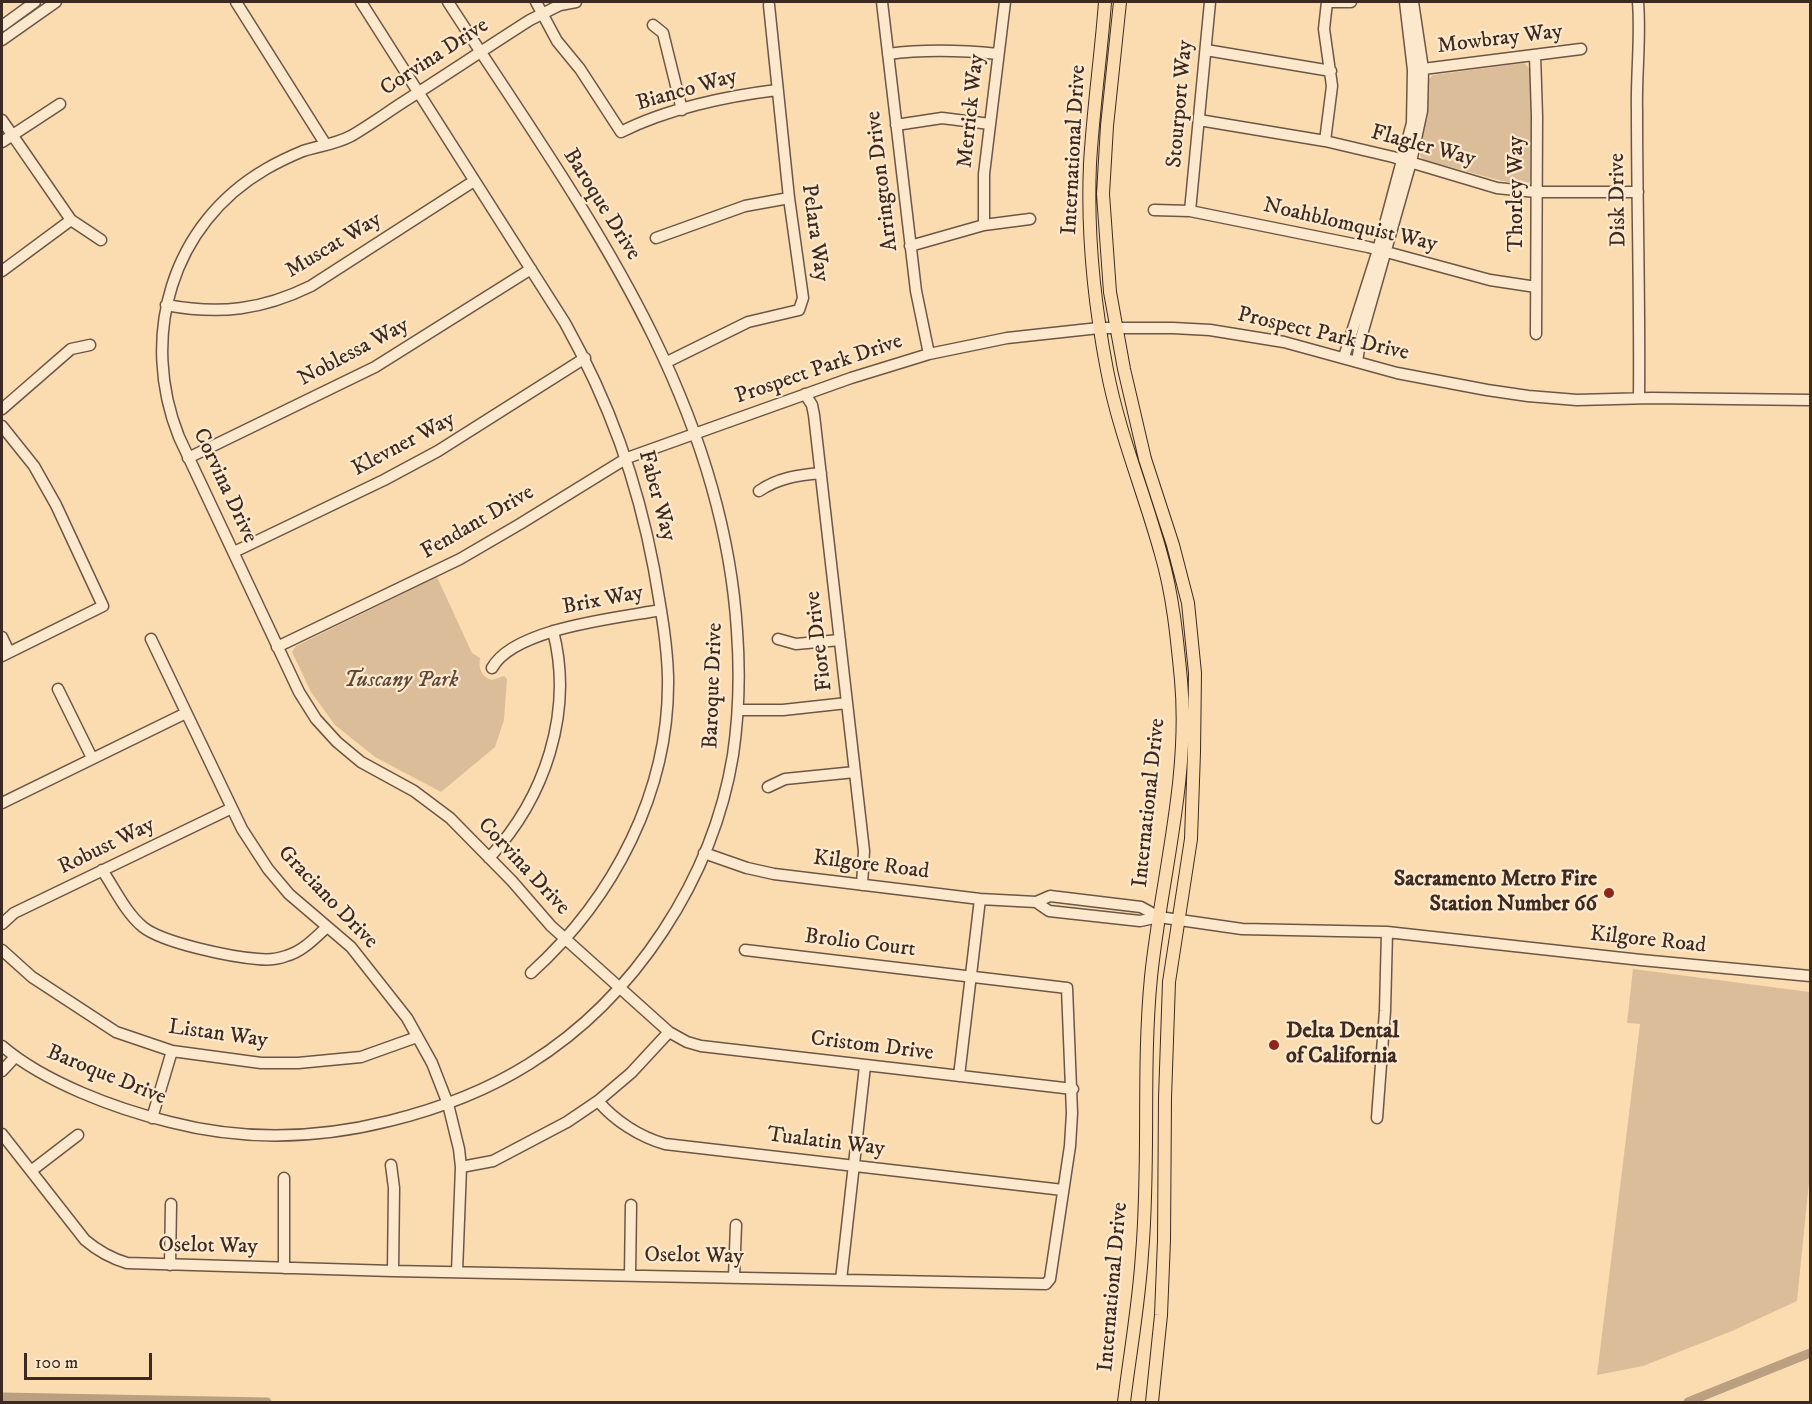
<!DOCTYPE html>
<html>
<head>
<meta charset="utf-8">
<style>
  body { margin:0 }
  #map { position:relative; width:1812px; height:1404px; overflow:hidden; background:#fbdcb1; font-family:"IM FELL DW Pica",serif }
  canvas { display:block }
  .frame { position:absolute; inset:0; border:3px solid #3c2a22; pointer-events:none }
  .scale { position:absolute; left:24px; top:1353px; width:128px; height:27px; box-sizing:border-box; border:3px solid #3c2a22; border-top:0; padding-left:8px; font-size:18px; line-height:21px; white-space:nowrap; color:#3c2a22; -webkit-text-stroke:4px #fce8cc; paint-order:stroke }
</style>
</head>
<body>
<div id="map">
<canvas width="1812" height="1404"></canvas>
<div class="frame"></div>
<div class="scale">100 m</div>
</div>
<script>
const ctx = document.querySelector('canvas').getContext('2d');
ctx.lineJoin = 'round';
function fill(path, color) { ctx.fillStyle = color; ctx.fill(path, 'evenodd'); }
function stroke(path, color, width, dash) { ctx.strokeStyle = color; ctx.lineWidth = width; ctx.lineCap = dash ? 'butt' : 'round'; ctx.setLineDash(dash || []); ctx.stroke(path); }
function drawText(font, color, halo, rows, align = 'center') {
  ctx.font = font + ' "IM FELL DW Pica",serif'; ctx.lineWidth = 4.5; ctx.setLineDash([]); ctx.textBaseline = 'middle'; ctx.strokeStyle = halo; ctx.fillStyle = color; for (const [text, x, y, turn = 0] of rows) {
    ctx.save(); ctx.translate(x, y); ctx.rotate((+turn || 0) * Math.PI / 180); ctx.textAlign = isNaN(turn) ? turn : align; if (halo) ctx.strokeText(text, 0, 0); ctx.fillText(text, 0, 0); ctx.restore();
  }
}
const green = new Path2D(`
  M 1524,63 L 1530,69 L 1532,94 L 1532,178 L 1527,185 C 1491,181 1459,167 1424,161 L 1420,155 L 1425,121 L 1426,82 L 1433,75 Z
  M 437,577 L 472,653 L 480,658 C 478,669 482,677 492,680 L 504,676 L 507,679 L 504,720 L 495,747 L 441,792 L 375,757 L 335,725 L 311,692 L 292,652 L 296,646 Z
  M 1633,969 L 1810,992 L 1810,1172 L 1797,1301 L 1732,1331 L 1643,1366 L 1597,1375 L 1640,1024 L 1627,1023 Z`);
const canal = new Path2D(`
  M 2,1397 L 267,1402
  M 1688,1402 L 1810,1353`);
const minor = new Path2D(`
  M 236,2 L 326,145
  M 361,2 L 565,323 C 609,402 637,479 654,569 C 660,605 667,640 668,677 C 670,791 614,898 531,973
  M 536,2 L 557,41 L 580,69 L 621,132 C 666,109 727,96 777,90
  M 576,2 L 560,5 L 530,20 C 489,46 449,73 408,99 C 389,111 370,125 351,136 C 336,144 319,146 303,151 C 291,156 278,162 266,169 C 171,224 139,337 179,437 L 299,692 L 316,719 L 337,742 L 361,762 L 414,791 L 450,818 L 512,881 L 551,926 L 669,1032 L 687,1042 L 701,1046 L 1073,1089
  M 882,2 L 916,291 L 929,354
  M 1330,2 L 1351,2
  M 1638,2 C 1641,38 1636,74 1637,111 C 1637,207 1640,302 1639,398
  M 653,25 L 663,33 L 682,110
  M 2,26 L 35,2
  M 2,40 L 56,2
  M 1206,50 L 1331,71
  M 888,54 C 925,49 960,50 998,54
  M 1535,55 L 1537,116 L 1536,334
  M 1423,69 L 1581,49
  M 2,120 L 71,220 L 101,240
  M 1199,120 L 1325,141 L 1393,157 L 1497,188 L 1536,192 L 1638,192
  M 896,125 L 942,118 L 990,124
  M 1325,141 L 1332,86 L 1324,29 L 1327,2
  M 2,142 L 60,104
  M 1154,210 L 1190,211 L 1368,247 L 1490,280 L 1536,287
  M 1190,211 L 1210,2
  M 984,225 L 984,174 L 1005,2
  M 656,238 L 745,206 L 789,198
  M 910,246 L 984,225 L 1030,219
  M 2,271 L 71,220
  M 166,305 C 220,315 262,310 311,286 L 474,181
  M 1344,357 L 1378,250 L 1412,123 L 1413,70 L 1405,2
  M 1357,361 L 1361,338 L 1411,162 L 1422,111 L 1423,69 L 1413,2
  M 667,362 L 748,322 L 799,310 L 803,298 L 789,198 L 769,5
  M 805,394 L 812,405 L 814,415 L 864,851 L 862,885
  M 2,409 L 71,349 L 90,345
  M 2,426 L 34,466 L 56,505 L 103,606 L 2,656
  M 188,458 L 375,367 L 531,269
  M 759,491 C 778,478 798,475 821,473
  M 234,552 L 384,480 L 438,451 L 585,358
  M 2,637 L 9,652
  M 151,639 L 242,829 L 268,869 L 289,894 L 351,947 L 407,1018 L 432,1063 L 448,1104 L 459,1149 L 461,1167 L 457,1272
  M 778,639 L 796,644 L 840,640
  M 277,647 L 460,559 L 520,524 L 627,458 L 851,378 L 929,354 L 1007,338 L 1099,328 L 1173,328 L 1210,330 L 1284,342 L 1397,373 L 1487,390 L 1528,396 L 1577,400 L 1652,398 L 1810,400
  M 492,668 C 514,628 618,618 661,610
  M 58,689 L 92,758
  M 738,710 L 783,710 L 847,703
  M 768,787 L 785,779 L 855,772
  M 2,803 L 186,713
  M 704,853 L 747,868 L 774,874 L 980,899 L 1036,902 L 1050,896 L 1141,907 L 1159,917 L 1242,929 L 1387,932 L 1641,960 L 1810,976
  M 489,858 C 545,798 574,712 553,631
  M 102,870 C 115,889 125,912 143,927 C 163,943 231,957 258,959 C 267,960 278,959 286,956 C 302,952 315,938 327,927
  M 1036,902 L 1049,911 L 1140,921 L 1159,917
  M 2,924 L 14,913 L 232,808
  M 2,950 L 32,977 L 116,1032 L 172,1051 L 261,1063 L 298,1063 L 361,1057 L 417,1037
  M 2,1046 C 44,1082 116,1109 170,1122 C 243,1141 317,1139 389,1121 C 438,1109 486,1091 529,1064 C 635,998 713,878 733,755 C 739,714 740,672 737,631 C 722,389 574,197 448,2
  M 2,1071 L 15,1057
  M 959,1076 L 980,899
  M 598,1101 C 615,1121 640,1137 665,1144 L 1063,1190
  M 152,1118 L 172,1051
  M 1377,1118 L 1385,1011 L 1387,932
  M 2,1134 L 85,1240 C 98,1251 110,1258 127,1263 L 393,1271 L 1046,1284 L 1050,1279 L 1070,1146 L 1072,1113 L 1067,988 L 745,950
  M 391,1165 L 394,1188 L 393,1271
  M 461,1167 L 493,1161 L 567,1122 L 598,1101 L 631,1073 L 669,1032
  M 31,1171 L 78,1135
  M 170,1265 L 171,1204
  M 284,1268 L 284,1178
  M 630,1275 L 631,1205
  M 734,1277 L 736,1225
  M 841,1280 L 865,1066`);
const major = new Path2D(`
  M 1105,2 C 1101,56 1093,110 1090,164 C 1087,233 1094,302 1107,370 C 1119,433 1144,492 1161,554 C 1173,595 1177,638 1181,680 C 1190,779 1161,879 1151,977 C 1142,1069 1150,1162 1142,1254 C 1139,1304 1130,1353 1124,1402
  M 1120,2 L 1107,126 L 1103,194 L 1110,292 L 1124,369 L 1145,459 L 1173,545 L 1188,603 L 1195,673 L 1194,752 L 1191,839 L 1169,982 L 1165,1098 L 1164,1240 L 1161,1315 L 1152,1402`);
const markers = [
  [1609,893,6,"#8f2418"],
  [1274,1045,6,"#8f2418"]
];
const streetNames = [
  ["Mowbray Way",1500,40,-7],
  ["Corvina Drive",435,58,-33],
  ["Bianco Way",687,91,-16],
  ["Stourport Way",1181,104,-85],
  ["Merrick Way",972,111,-84],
  ["Flagler Way",1423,147,15],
  ["International Drive",1075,150,-87],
  ["Arrington Drive",883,181,-97],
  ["Thorley Way",1517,194,-90],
  ["Disk Drive",1619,200,-91],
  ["Baroque Drive",601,205,58],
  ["Noahblomquist Way",1350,226,13],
  ["Pelara Way",814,233,82],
  ["Muscat Way",334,246,-31],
  ["Prospect Park Drive",1323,335,13],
  ["Noblessa Way",354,353,-28],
  ["Prospect Park Drive",819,370,-19],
  ["Klevner Way",404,445,-28],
  ["Corvina Drive",224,486,65],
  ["Faber Way",656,496,75],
  ["Fendant Drive",478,523,-30],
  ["Brix Way",603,601,-11],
  ["Fiore Drive",820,641,-97],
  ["Baroque Drive",714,686,-88],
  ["International Drive",1150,803,-84],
  ["Robust Way",107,847,-26],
  ["Kilgore Road",871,866,7],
  ["Corvina Drive",523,867,47],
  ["Graciano Drive",327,898,46],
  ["Kilgore Road",1648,941,6],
  ["Brolio Court",860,944,7],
  ["Listan Way",218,1035,8],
  ["Cristom Drive",872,1047,7],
  ["Baroque Drive",106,1076,22],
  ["Tualatin Way",826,1143,7],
  ["Oselot Way",208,1247,1],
  ["Oselot Way",694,1257,1],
  ["International Drive",1114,1287,-85]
];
const parkNames = [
  ["Tuscany Park",401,681]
];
const poiNames = [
  ["Sacramento Metro Fire",1597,880],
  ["Station Number 66",1597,905],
  ["Delta Dental",1286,1032,"left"],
  ["of California",1286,1057,"left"]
];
fill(green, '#dbbe99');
stroke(canal, '#ba9f80', 9);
stroke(minor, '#6c5646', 13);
stroke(major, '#3c2a22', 14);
stroke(minor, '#fce8cc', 10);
stroke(major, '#fbdcb1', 12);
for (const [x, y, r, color] of markers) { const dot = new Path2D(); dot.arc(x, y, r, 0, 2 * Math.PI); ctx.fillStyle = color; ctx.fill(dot); stroke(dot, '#fce8cc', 2); }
drawText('22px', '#3c2a22', '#fce8cc', streetNames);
drawText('italic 22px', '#5c483a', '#fce8cc', parkNames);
drawText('bold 22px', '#3c2a22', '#fce8cc', poiNames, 'right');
</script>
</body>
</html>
